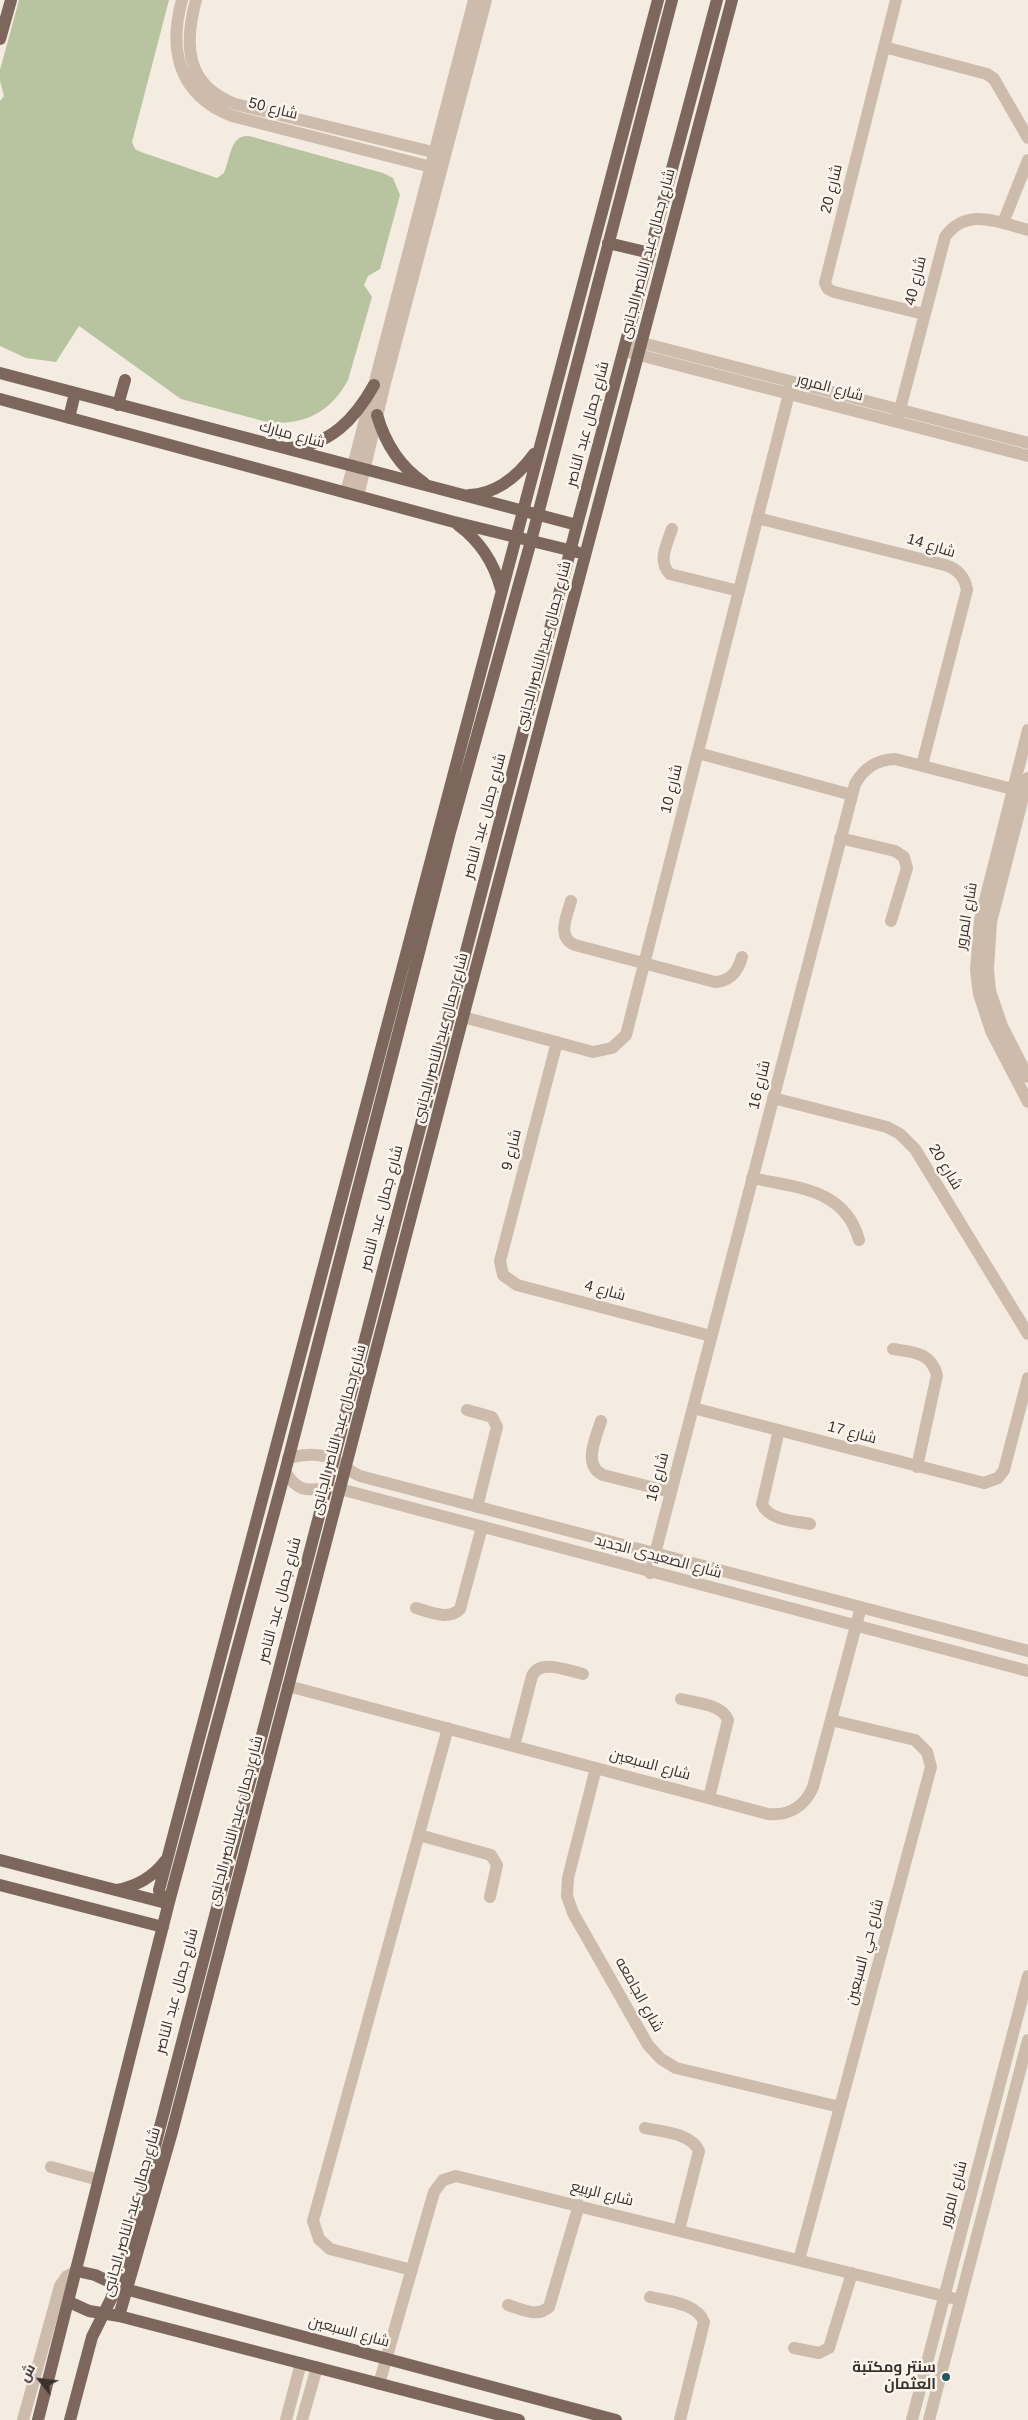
<!DOCTYPE html>
<html>
<head>
<meta charset="utf-8">
<style>
  body { margin:0 }
  #map { position:relative; width:1028px; height:2420px; overflow:hidden; background:#f4ebe1; font-family:Helvetica,Cairo,sans-serif }
  canvas { display:block }
  .north { position:absolute; left:15px; top:2355px; width:50px; height:50px; -webkit-text-stroke:4px #fbf5ee; paint-order:stroke; rotate:299deg; font-size:14px; font-weight:700; line-height:20px; text-align:center; color:#3b302b }
  .north::after { content:''; display:block; margin:auto; width:18px; height:22px; background:#3b302b; clip-path:polygon(50% 0,100% 100%,50% 72%,0 100%) }
</style>
</head>
<body>
<div id="map">
<canvas width="1028" height="2420"></canvas>
<div class="north">ش</div>
</div>
<script>
const ctx = document.querySelector('canvas').getContext('2d');
ctx.lineJoin = 'round';
function fill(path, color) { ctx.fillStyle = color; ctx.fill(path, 'evenodd'); }
function stroke(path, color, width, dash) { ctx.strokeStyle = color; ctx.lineWidth = width; ctx.lineCap = dash ? 'butt' : 'round'; ctx.setLineDash(dash || []); ctx.stroke(path); }
function drawText(font, color, halo, rows, align = 'center') {
  ctx.font = font + ' Helvetica,Cairo,sans-serif'; ctx.lineWidth = 5; ctx.setLineDash([]); ctx.textBaseline = 'middle'; ctx.strokeStyle = halo; ctx.fillStyle = color; for (const [text, x, y, turn = 0] of rows) {
    ctx.save(); ctx.translate(x, y); ctx.rotate((+turn || 0) * Math.PI / 180); ctx.textAlign = isNaN(turn) ? turn : align; if (halo) ctx.strokeText(text, 0, 0); ctx.fillText(text, 0, 0); ctx.restore();
  }
}
const green = new Path2D(`
  M 19,0 L 169,0 L 132,142 L 135,149 L 141,152 L 217,178 L 224,173 C 230,160 230,134 249,136 L 383,173 L 393,178 L 400,195 L 380,269 L 368,276 L 364,285 L 372,297 L 348,380 C 331,412 304,426 267,422 L 181,399 L 79,326 L 56,362 L 26,358 L 0,346 L 0,101 L 4,96 L 0,81 L 0,70 Z`);
const minor = new Path2D(`
  M 182,0 C 168,51 179,95 232,116 L 439,169
  M 196,0 C 184,44 185,85 235,104 L 441,154
  M 896,0 L 825,283 L 828,289 L 834,292 L 924,314
  M 884,47 L 987,74 L 994,79 L 1028,138
  M 1003,223 L 1028,160
  M 627,339 L 1028,443
  M 624,351 L 1028,456
  M 898,417 L 945,237 C 966,207 998,222 1028,230
  M 346,493 L 474,0
  M 358,496 L 384,387 L 486,0
  M 757,518 L 945,565 C 958,569 965,577 967,590 L 922,765
  M 672,529 C 667,544 657,561 670,574 L 739,591
  M 1028,730 L 980,920 L 976,970 L 979,994 L 991,1031 L 1028,1102
  M 698,753 L 852,795
  M 1028,778 L 991,922 L 988,969 L 990,991 L 1002,1026 L 1028,1077
  M 840,838 L 895,851 L 904,857 L 907,868 L 891,921
  M 571,901 C 567,916 556,937 575,945 L 715,982 C 731,981 738,971 742,957
  M 463,1017 L 593,1052 L 612,1048 L 626,1035 L 792,382
  M 557,1042 L 500,1261 L 503,1275 L 517,1285 L 711,1336
  M 773,1098 L 887,1127 L 900,1134 L 915,1149 L 1028,1334
  M 752,1178 C 796,1188 845,1188 859,1240
  M 893,1349 C 913,1352 931,1352 937,1375 L 917,1467
  M 693,1408 L 984,1483 L 998,1478 L 1004,1470 L 1028,1378
  M 467,1410 L 492,1417 L 497,1427 L 477,1507
  M 601,1421 C 596,1438 582,1465 603,1475 L 671,1492
  M 779,1430 L 762,1504 C 768,1520 795,1521 810,1524
  M 288,1458 C 306,1454 323,1452 339,1463 C 346,1467 352,1473 360,1476 L 1028,1651
  M 285,1472 C 303,1500 315,1485 340,1489 L 1028,1671
  M 650,1573 L 855,784 C 864,768 876,760 895,759 L 1024,792
  M 416,1608 C 431,1612 448,1621 460,1609 L 482,1527
  M 288,1686 L 768,1814 C 789,1816 805,1806 813,1787 L 861,1607
  M 681,1699 C 696,1703 722,1704 728,1720 L 709,1798
  M 514,1746 L 532,1676 C 540,1658 569,1671 583,1674
  M 596,1768 L 568,1878 L 567,1896 L 573,1913 L 648,2045 L 661,2059 L 676,2068 L 840,2107
  M 419,1835 L 491,1855 L 497,1865 L 490,1897
  M 645,2128 C 662,2132 692,2133 699,2151 L 679,2230
  M 51,2167 L 99,2180
  M 799,2260 L 931,1767 L 927,1752 L 915,1740 L 831,1720
  M 412,2270 L 330,2249 L 319,2239 L 313,2221 L 448,1728
  M 650,2297 C 667,2301 697,2303 704,2322 L 680,2420
  M 508,2305 C 521,2309 537,2318 549,2307 L 579,2205
  M 794,2348 L 819,2353 L 829,2348 L 852,2273
  M 379,2384 L 434,2192 L 443,2180 L 456,2176 L 960,2300
  M 23,2420 L 60,2286 L 67,2276 L 77,2271
  M 286,2420 L 301,2363
  M 302,2420 L 317,2367
  M 912,2420 L 1028,1976
  M 929,2420 L 1028,2040`);
const major = new Path2D(`
  M 0,39 L 11,0
  M 608,243 L 650,253
  M 0,373 L 577,525
  M 0,399 L 454,522 L 577,552
  M 118,405 L 125,380
  M 377,415 C 385,443 399,466 424,483
  M 69,418 L 75,393
  M 288,448 C 330,446 355,419 374,385
  M 469,495 C 497,494 518,476 534,454
  M 458,525 C 480,541 494,563 501,589
  M 0,1860 L 166,1903
  M 0,1885 L 163,1927
  M 117,1890 C 137,1886 153,1877 165,1861
  M 169,1902 L 161,1898 L 159,1890 L 658,0
  M 77,2271 L 95,2275 L 125,2289 L 616,2420
  M 69,2302 L 89,2311 L 119,2316 L 519,2420
  M 119,2316 L 172,2132 L 463,1017 L 732,0
  M 38,2420 L 169,1902 L 285,1472 L 450,832 L 531,541 L 672,0
  M 70,2420 L 92,2337 L 111,2299 L 124,2265 L 577,525 L 717,0`);
const markers = [
  [946,2377,5,"#1f5a5e"]
];
const streetNames = [
  ["شارع 50",273,109,14],
  ["شارع 20",832,189,-76],
  ["شارع جمال عبد الناصر الجانبى",648,254,-75],
  ["شارع 40",916,281,-76],
  ["شارع المرور",830,388,15],
  ["شارع جمال عبد الناصر",588,424,-75],
  ["شارع مبارك",292,435,15],
  ["شارع 14",931,546,17],
  ["شارع جمال عبد الناصر الجانبى",544,646,-75],
  ["شارع 10",672,789,-76],
  ["شارع جمال عبد الناصر",485,816,-75],
  ["شارع المرور",967,916,-80],
  ["شارع جمال عبد الناصر الجانبى",441,1038,-75],
  ["شارع 16",760,1085,-76],
  ["شارع 9",512,1150,-76],
  ["شارع 20",945,1167,59],
  ["شارع جمال عبد الناصر",382,1208,-75],
  ["شارع 4",605,1291,15],
  ["شارع جمال عبد الناصر الجانبى",339,1430,-75],
  ["شارع 17",852,1433,15],
  ["شارع 16",658,1477,-75],
  ["شارع الصعيدى الجديد",658,1557,15],
  ["شارع جمال عبد الناصر",280,1600,-75],
  ["شارع السبعين",650,1765,15],
  ["شارع جمال عبد الناصر الجانبى",236,1821,-75],
  ["شارع حي السبعين",865,1952,-75],
  ["شارع جمال عبد الناصر",177,1991,-75],
  ["شارع الجامعه",639,1995,61],
  ["شارع الربيع",602,2194,14],
  ["شارع المرور",954,2194,-75],
  ["شارع جمال عبد الناصر الجانبى",132,2212,-74],
  ["شارع السبعين",349,2332,15]
];
const poiNames = [
  ["سنتر ومكتبة",936,2368],
  ["العثمان",936,2385]
];
fill(green, '#b8c4a0');
stroke(minor, '#cdbbac', 12);
stroke(major, '#7d675c', 12);
for (const [x, y, r, color] of markers) { const dot = new Path2D(); dot.arc(x, y, r, 0, 2 * Math.PI); ctx.fillStyle = color; ctx.fill(dot); stroke(dot, '#fbf5ee', 2); }
drawText('15px', '#3b302b', '#fbf5ee', streetNames);
drawText('bold 15px', '#3b302b', '#fbf5ee', poiNames, 'right');
</script>
</body>
</html>
